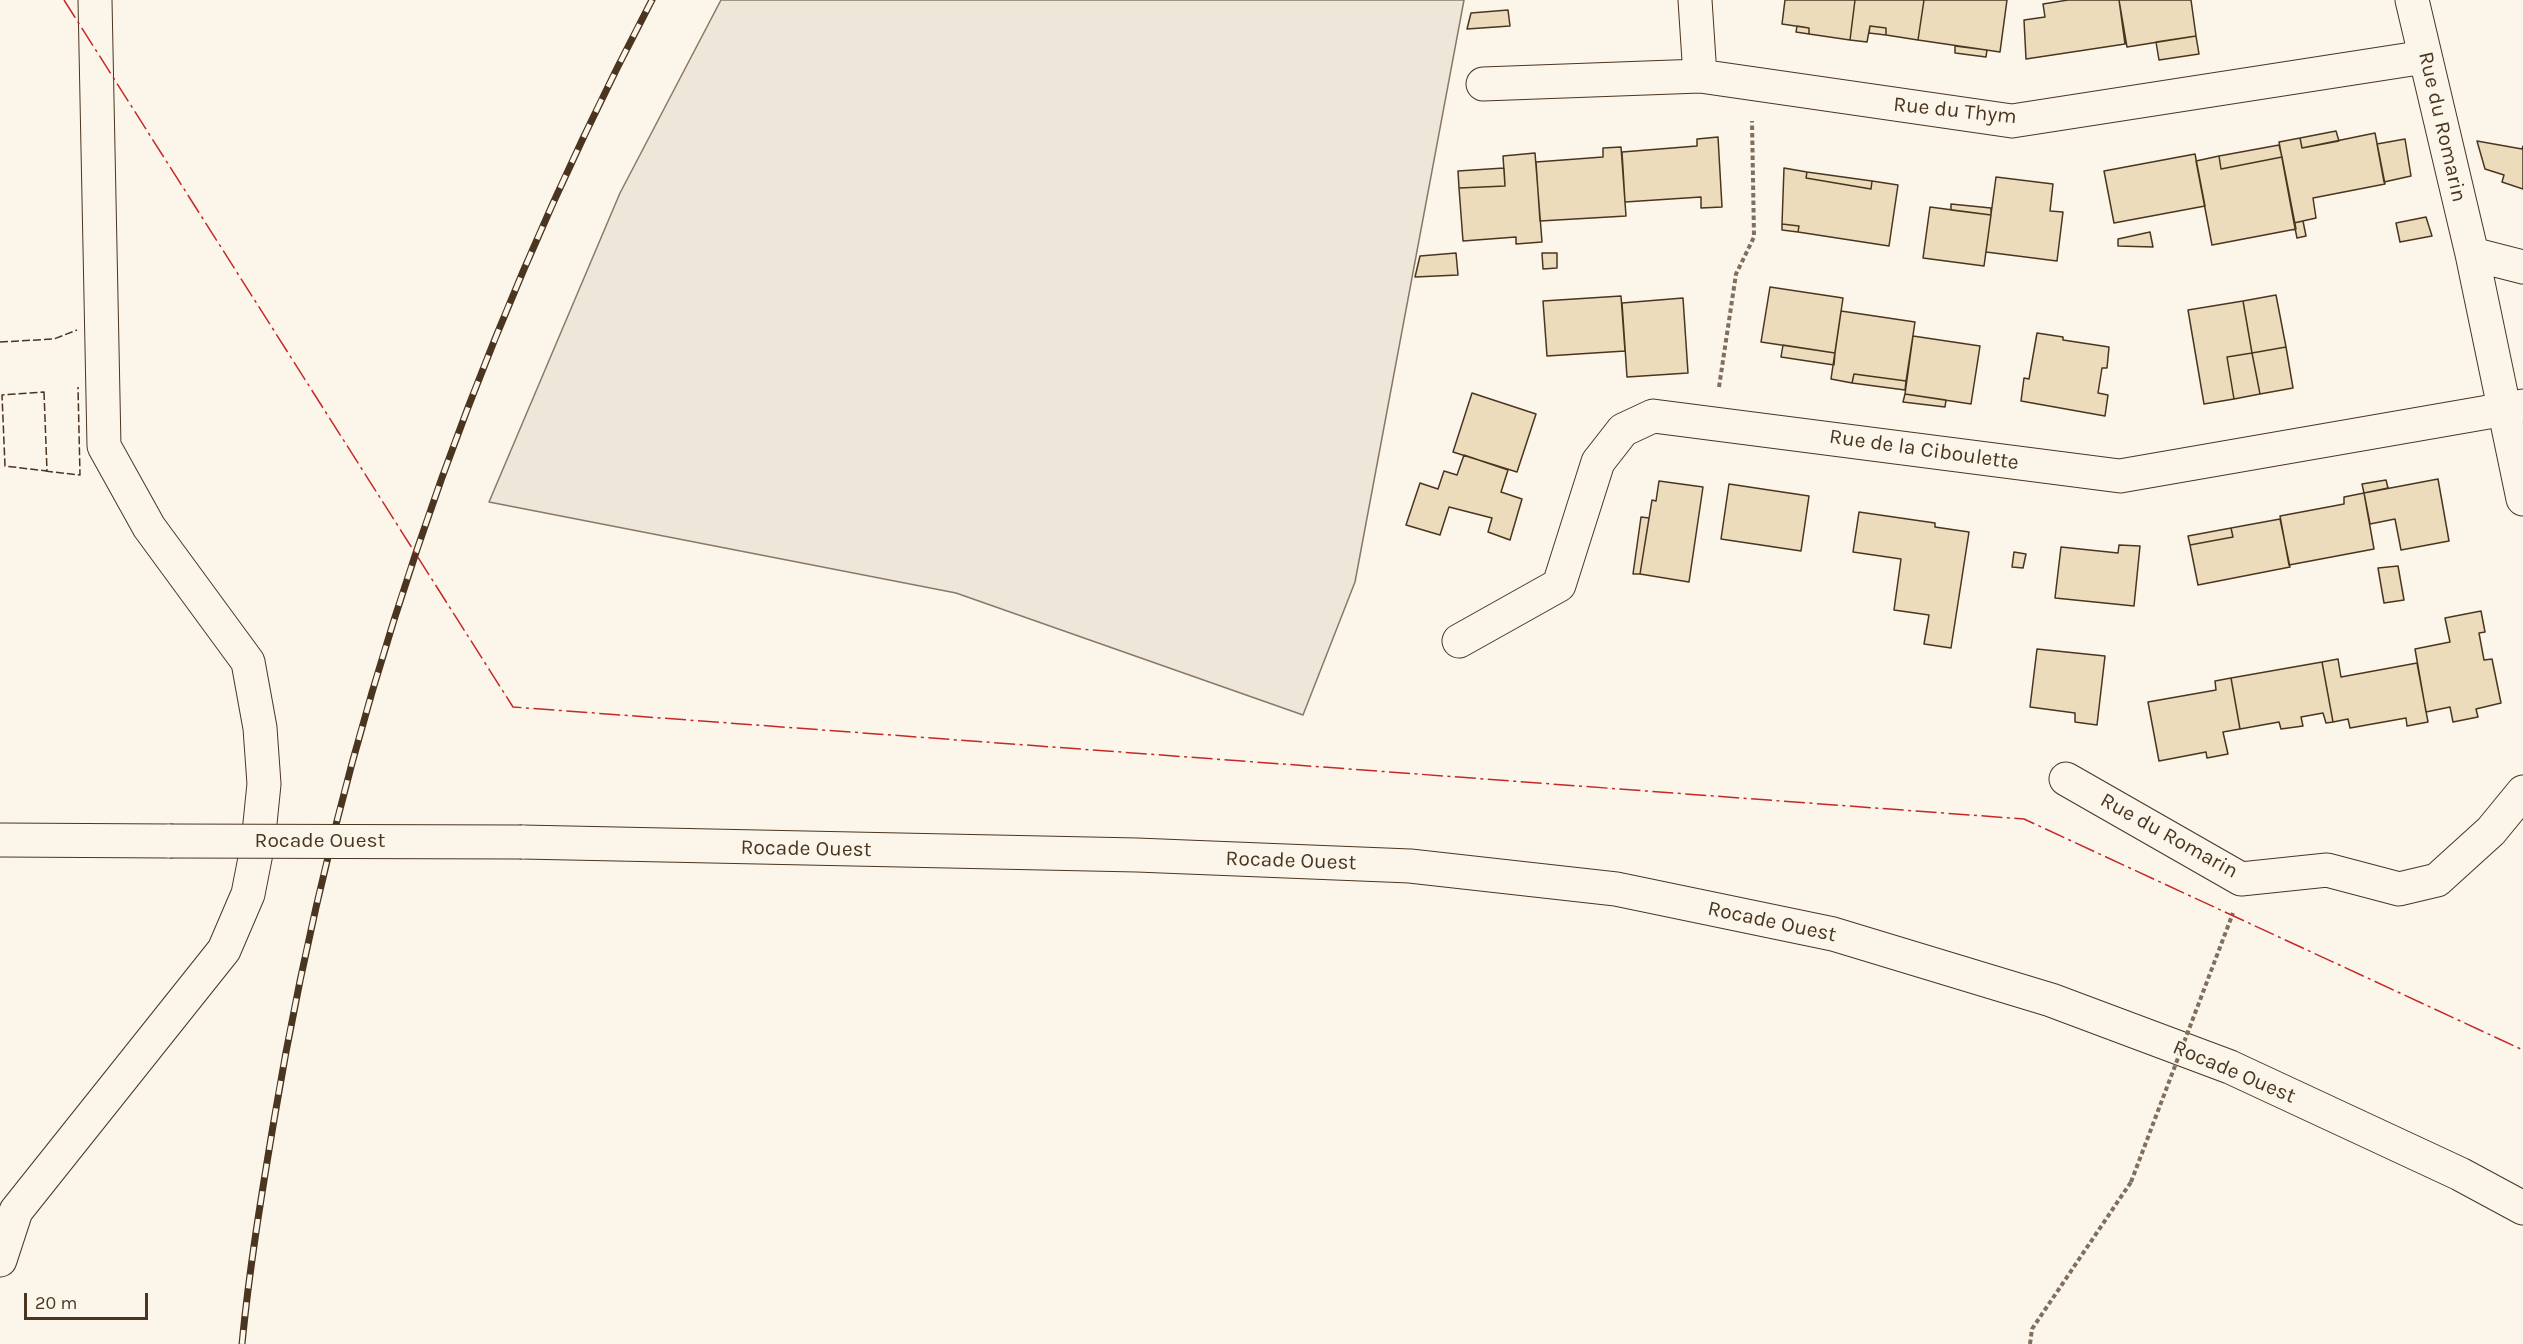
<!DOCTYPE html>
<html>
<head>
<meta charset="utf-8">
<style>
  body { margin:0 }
  #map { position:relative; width:2523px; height:1344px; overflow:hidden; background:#fbf6e9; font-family:Karla,sans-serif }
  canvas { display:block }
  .scale { position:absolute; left:24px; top:1293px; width:124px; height:27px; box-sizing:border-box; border:3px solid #4a3520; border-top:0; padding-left:8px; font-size:18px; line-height:21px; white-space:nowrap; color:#4a3520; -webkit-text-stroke:4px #fbf6e9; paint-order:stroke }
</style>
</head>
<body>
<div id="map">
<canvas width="2523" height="1344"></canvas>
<div class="scale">20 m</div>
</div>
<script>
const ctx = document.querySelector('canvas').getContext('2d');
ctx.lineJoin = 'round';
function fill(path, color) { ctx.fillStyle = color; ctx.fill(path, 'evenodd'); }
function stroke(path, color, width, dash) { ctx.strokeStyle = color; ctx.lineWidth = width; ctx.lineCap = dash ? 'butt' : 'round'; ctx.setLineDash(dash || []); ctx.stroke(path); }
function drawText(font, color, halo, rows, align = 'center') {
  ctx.font = font + ' Karla,sans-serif'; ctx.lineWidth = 4.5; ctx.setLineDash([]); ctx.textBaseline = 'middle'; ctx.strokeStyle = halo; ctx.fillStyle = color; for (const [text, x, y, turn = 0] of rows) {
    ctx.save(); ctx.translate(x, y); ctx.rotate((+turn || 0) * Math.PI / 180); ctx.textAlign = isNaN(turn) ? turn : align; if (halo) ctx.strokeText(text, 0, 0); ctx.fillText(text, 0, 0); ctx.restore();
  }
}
const green = new Path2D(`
  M 721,0 L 1464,0 L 1355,582 L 1303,715 L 956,593 L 489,502 L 620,193 Z`);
const building = new Path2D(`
  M 1785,0 L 1855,0 L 1850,40 L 1809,34 L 1809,28 L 1782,24 Z
  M 1855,0 L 1924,0 L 1918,40 L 1886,35 L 1886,28 L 1870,26 L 1867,42 L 1850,40 Z
  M 1924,0 L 2007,0 L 2000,52 L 1918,40 Z
  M 2068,0 L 2119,0 L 2125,44 L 2026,59 L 2024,20 L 2045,17 L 2043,4 Z
  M 2119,0 L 2191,0 L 2196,36 L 2127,47 Z
  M 1508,10 L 1510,26 L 1467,29 L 1471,13 Z
  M 1797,26 L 1809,28 L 1809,34 L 1796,32 Z
  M 1870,26 L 1886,28 L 1886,35 L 1869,33 Z
  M 2196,36 L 2199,54 L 2159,60 L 2156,42 Z
  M 1955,46 L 1987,50 L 1986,57 L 1955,53 Z
  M 2336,131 L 2339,141 L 2302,148 L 2300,138 Z
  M 2375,133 L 2385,184 L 2313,198 L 2316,218 L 2294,223 L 2279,142 L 2300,138 L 2302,148 Z
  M 1718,137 L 1722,207 L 1701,208 L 1701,197 L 1625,202 L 1622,152 L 1697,146 L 1697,139 Z
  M 2405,139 L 2411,176 L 2384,182 L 2377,144 Z
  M 2477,141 L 2522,149 L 2523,146 L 2523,189 L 2502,182 L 2504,175 L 2485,169 Z
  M 2279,145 L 2282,157 L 2221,169 L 2219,156 Z
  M 1621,147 L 1626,216 L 1540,221 L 1536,162 L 1603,157 L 1603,148 Z
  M 1535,153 L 1542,242 L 1516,244 L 1516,237 L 1463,241 L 1459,188 L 1505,186 L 1503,156 Z
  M 2195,154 L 2205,206 L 2114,223 L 2104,171 Z
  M 2219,156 L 2221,169 L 2282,157 L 2296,229 L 2212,245 L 2196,161 Z
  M 1504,168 L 1505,186 L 1459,188 L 1458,171 Z
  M 1784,168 L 1807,172 L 1806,178 L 1871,189 L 1872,181 L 1898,185 L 1889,246 L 1798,232 L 1799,226 L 1782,224 Z
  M 1807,172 L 1872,181 L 1871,189 L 1806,178 Z
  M 1996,177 L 2053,184 L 2050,211 L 2063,212 L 2057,261 L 1986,252 Z
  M 1951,204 L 1991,208 L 1991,215 L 1951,210 Z
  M 1930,207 L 1991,215 L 1984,266 L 1923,258 Z
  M 2426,217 L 2432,236 L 2400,242 L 2396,223 Z
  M 2303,221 L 2306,236 L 2297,238 L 2294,223 Z
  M 1782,224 L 1799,226 L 1798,232 L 1782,230 Z
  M 2150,232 L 2153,247 L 2118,246 L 2118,239 Z
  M 1456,253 L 1458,275 L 1415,277 L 1420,256 Z
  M 1542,253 L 1557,253 L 1557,268 L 1543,269 Z
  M 1770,287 L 1843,298 L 1835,353 L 1761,342 Z
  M 2276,295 L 2286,347 L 2252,353 L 2243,301 Z
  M 1621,296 L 1625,351 L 1547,356 L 1543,301 Z
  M 1683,298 L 1688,373 L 1627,377 L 1622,303 Z
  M 2243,301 L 2252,353 L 2227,357 L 2234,399 L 2204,404 L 2188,310 Z
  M 1841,311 L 1915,322 L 1906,381 L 1854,374 L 1852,383 L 1831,379 Z
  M 2037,333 L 2063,337 L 2063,340 L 2109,347 L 2107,368 L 2102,368 L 2098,393 L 2108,395 L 2105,416 L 2021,401 L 2024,378 L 2029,379 Z
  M 1913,336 L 1980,346 L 1971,404 L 1905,394 Z
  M 1783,345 L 1835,353 L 1834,365 L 1781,357 Z
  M 2286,347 L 2293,388 L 2260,394 L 2252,353 Z
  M 2252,353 L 2260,394 L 2234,399 L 2227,357 Z
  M 1854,374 L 1906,381 L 1905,390 L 1852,383 Z
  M 1472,393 L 1536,414 L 1517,472 L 1453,452 Z
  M 1905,394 L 1946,400 L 1945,407 L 1903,402 Z
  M 1464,455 L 1508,470 L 1501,492 L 1522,499 L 1510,540 L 1488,532 L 1492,518 L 1449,507 L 1440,535 L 1406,525 L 1420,483 L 1438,489 L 1444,471 L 1457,475 Z
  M 2438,479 L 2449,541 L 2401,550 L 2395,519 L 2370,524 L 2364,493 Z
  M 2386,480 L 2388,488 L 2364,493 L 2362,484 Z
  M 1659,481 L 1703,487 L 1689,582 L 1640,574 L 1652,500 L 1656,501 Z
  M 1729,484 L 1809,496 L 1801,551 L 1721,539 Z
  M 2364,493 L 2374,549 L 2289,565 L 2280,516 L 2344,504 L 2344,497 Z
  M 1859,512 L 1935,523 L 1935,527 L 1969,532 L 1951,648 L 1924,644 L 1929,615 L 1894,610 L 1901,559 L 1853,552 Z
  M 1641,517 L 1649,518 L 1640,574 L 1633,574 Z
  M 2280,519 L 2290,567 L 2198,585 L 2190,545 L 2233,537 L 2231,528 Z
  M 2231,528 L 2233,537 L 2190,545 L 2188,536 Z
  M 2119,545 L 2140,546 L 2134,606 L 2055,598 L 2061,547 L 2118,553 Z
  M 2014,552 L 2026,554 L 2023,568 L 2012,567 Z
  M 2398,566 L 2404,600 L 2384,603 L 2378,568 Z
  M 2481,611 L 2485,632 L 2479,633 L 2484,660 L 2492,659 L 2501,703 L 2476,709 L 2478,717 L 2453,722 L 2450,707 L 2426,712 L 2415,649 L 2450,642 L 2445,618 Z
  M 2037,649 L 2105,656 L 2097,725 L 2075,722 L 2075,713 L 2030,707 Z
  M 2338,659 L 2341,677 L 2417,663 L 2428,722 L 2407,726 L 2406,718 L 2350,728 L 2348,719 L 2333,722 L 2322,662 Z
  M 2322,662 L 2333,722 L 2326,723 L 2323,713 L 2301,717 L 2303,726 L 2281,729 L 2279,722 L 2240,729 L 2231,678 Z
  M 2231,678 L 2240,729 L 2223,732 L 2228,754 L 2207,758 L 2206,752 L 2159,761 L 2148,702 L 2216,690 L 2215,681 Z`);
const path = new Path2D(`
  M 1719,387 L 1736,274 L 1754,237 L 1752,121
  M 2030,1344 L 2032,1329 L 2131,1182`);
const minor = new Path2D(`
  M 1695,0 L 1700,76
  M 2412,0 L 2472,254 L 2523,499
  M 1483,84 L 1700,76 L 2012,121 L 2425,57
  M 2472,254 L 2523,267
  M 1459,641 L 1559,585 L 1598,462 L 1623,430 L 1653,416 L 2120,476 L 2523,406
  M 2066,779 L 2241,879 L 2327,870 L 2399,889 L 2437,880 L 2491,831 L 2523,792
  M 0,1260 L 16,1211 L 224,950 L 248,894 L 258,843 L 264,784 L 260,728 L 248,662 L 149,527 L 104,446 L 95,0`);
const primary = new Path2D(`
  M 0,840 L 170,841
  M 522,842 L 1137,855 L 1410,866 L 1616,889 L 1833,934 L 2051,1000 L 2230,1067 L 2460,1174 L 2523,1208`);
const rail = new Path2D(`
  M 242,1344 C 249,1271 261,1198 273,1126 C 338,733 467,353 652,0`);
const pathBridge = new Path2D(`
  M 2131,1182 L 2233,913`);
const primaryBridge = new Path2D(`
  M 170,841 L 522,842`);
const fence = new Path2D(`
  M 0,342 L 54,339 L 77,330
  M 44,392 L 47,471 L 5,466 L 2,395 Z
  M 45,471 L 80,475 L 78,387`);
const power = new Path2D(`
  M 64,0 L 513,707 L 2024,819 L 2523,1050`);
const streetNames = [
  ["Rue du Thym",1955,111,6],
  ["Rue du Romarin",2442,127,77],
  ["Rue de la Ciboulette",1924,450,8],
  ["Rue du Romarin",2169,836,29],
  ["Rocade Ouest",320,841],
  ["Rocade Ouest",806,849,1],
  ["Rocade Ouest",1291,861,2],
  ["Rocade Ouest",1772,922,12],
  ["Rocade Ouest",2234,1072,23]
];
fill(green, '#ede6d9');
stroke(green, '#887966', 1.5);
fill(building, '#ecdcbc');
stroke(building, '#4a3520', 1.5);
stroke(minor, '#4a3520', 35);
stroke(primary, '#4a3520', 35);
stroke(path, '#7f6f5c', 4, [4.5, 3]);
stroke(minor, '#fbf6e9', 33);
stroke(primary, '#fbf6e9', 33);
stroke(rail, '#4a3520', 7);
stroke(rail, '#fbf6e9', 4.5, [14]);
stroke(primaryBridge, '#4a3520', 35, []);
stroke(pathBridge, '#7f6f5c', 4, [4.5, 3]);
stroke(primaryBridge, '#fbf6e9', 33);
stroke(fence, '#4a3520', 1.5, [8, 3]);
stroke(power, '#c62828', 1.5, [21, 4.5, 3, 4.5]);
drawText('21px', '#4a3520', '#fbf6e9', streetNames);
</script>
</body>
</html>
